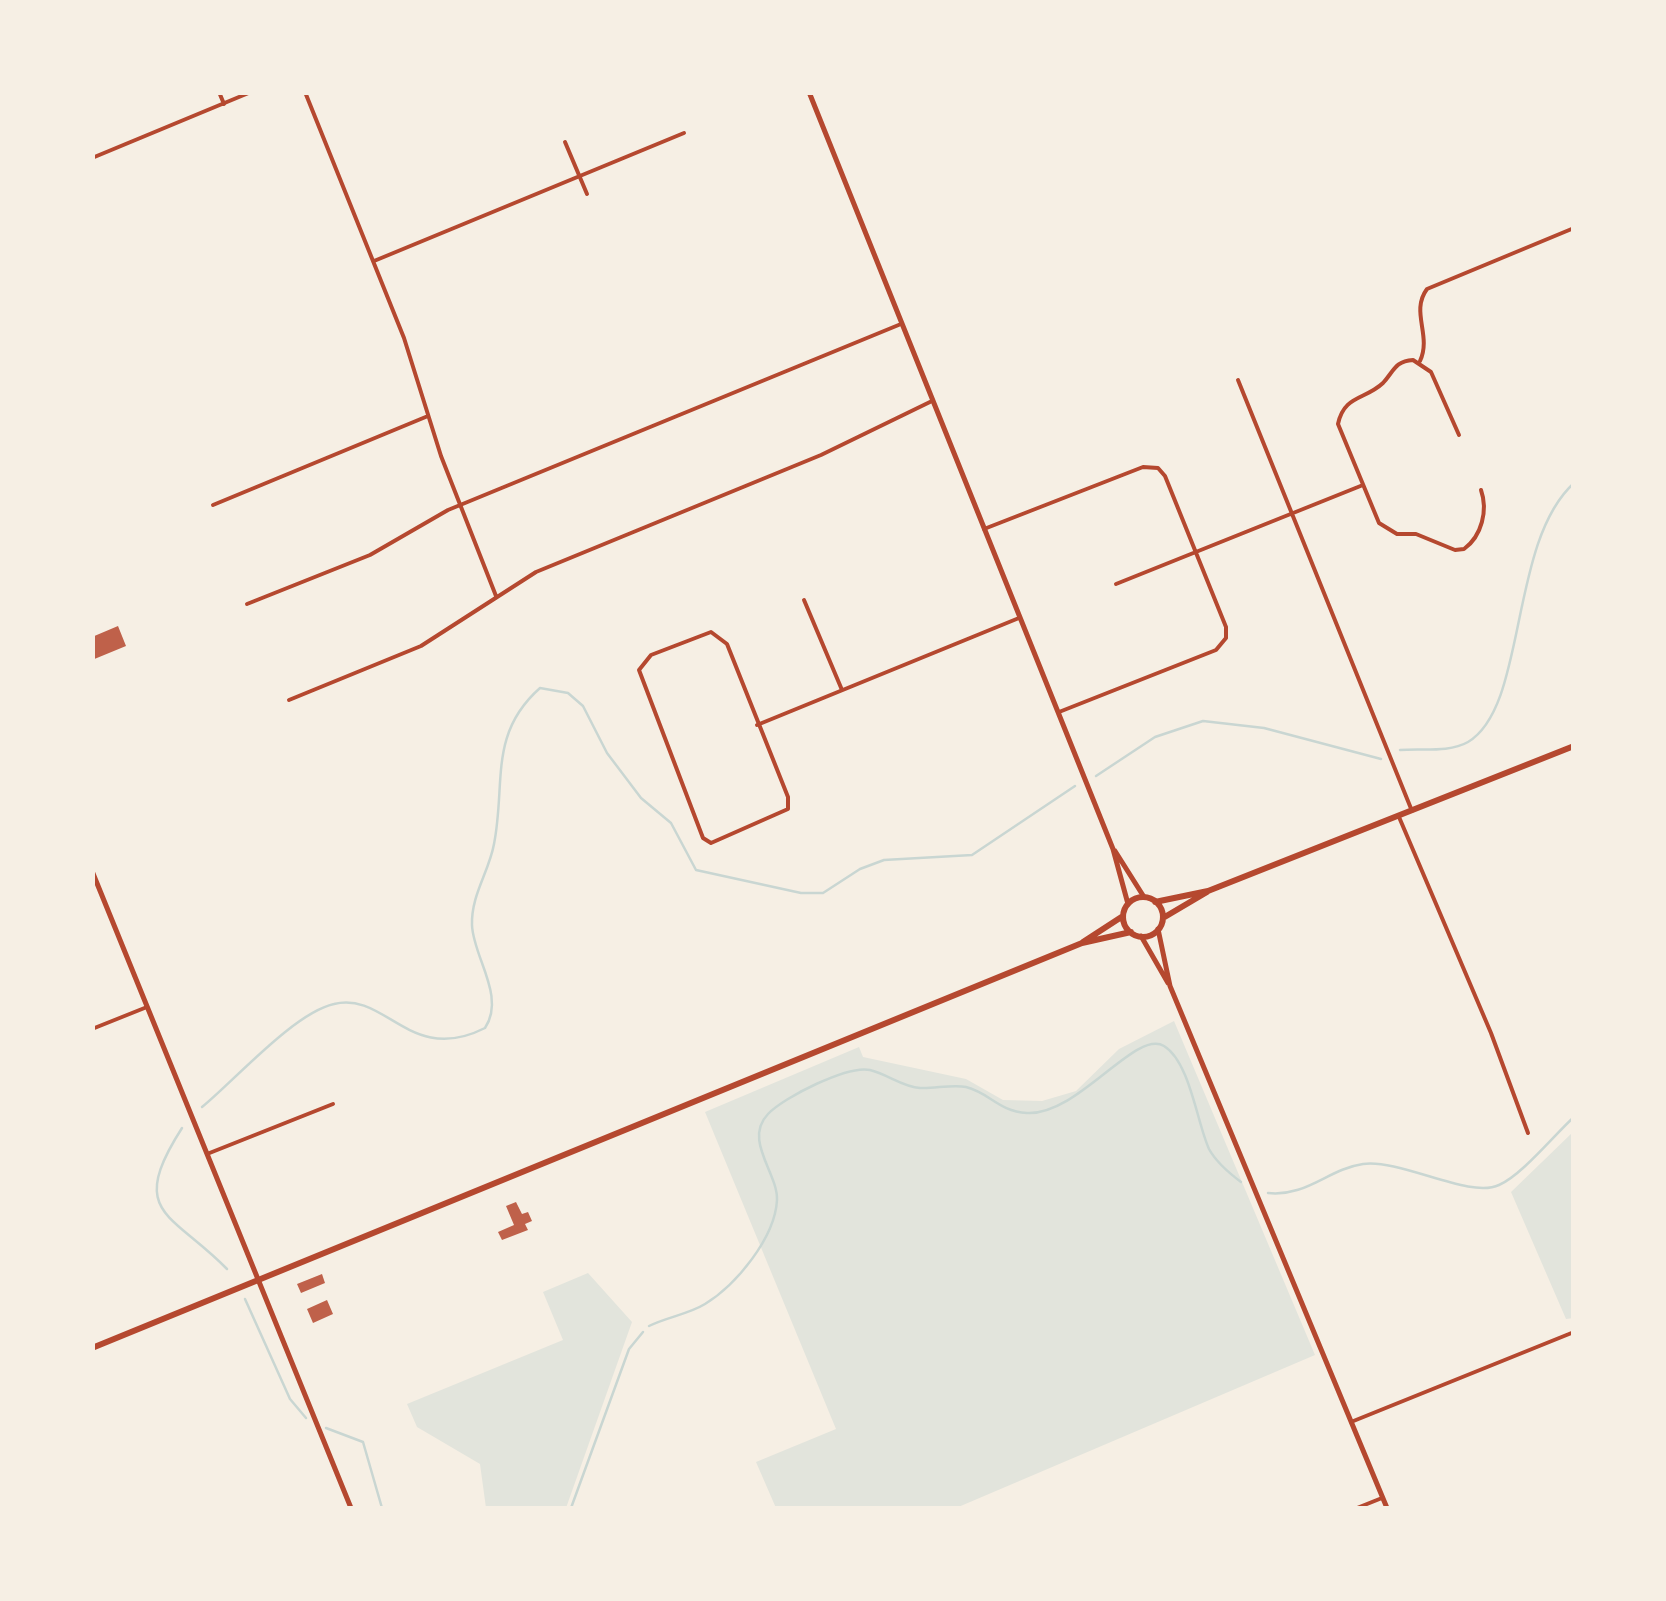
<!DOCTYPE html>
<html>
<head>
<meta charset="utf-8">
<style>
  body { margin:0 }
  #map { position:relative; width:1666px; height:1601px; overflow:hidden; background:#f6efe4; font-family:"PT Sans Narrow",sans-serif }
  canvas { display:block }
  .frame { position:absolute; inset:0; border:95px solid #f6efe4; pointer-events:none }
</style>
</head>
<body>
<div id="map">
<canvas width="1666" height="1601"></canvas>
<div class="frame"></div>
</div>
<script>
const ctx = document.querySelector('canvas').getContext('2d');
ctx.lineJoin = 'round';
function fill(path, color) { ctx.fillStyle = color; ctx.fill(path, 'evenodd'); }
function stroke(path, color, width, dash) { ctx.strokeStyle = color; ctx.lineWidth = width; ctx.lineCap = dash ? 'butt' : 'round'; ctx.setLineDash(dash || []); ctx.stroke(path); }
const green = new Path2D(`
  M 1174,1021 L 1315,1355 L 956,1508 L 776,1508 L 756,1462 L 836,1429 L 705,1112 L 859,1047 L 863,1057 L 966,1079 L 1003,1100 L 1042,1101 L 1076,1091 L 1119,1049 Z
  M 1573,1132 L 1574,1318 L 1566,1319 L 1511,1192 Z
  M 588,1273 L 632,1322 L 566,1508 L 486,1508 L 480,1464 L 417,1427 L 407,1404 L 563,1340 L 543,1292 Z`);
const stream = new Path2D(`
  M 1400,750 C 1421,748 1449,753 1468,742 C 1528,706 1508,543 1574,483
  M 1096,776 L 1155,737 L 1203,721 L 1264,728 L 1381,759
  M 202,1107 C 236,1079 294,1013 334,1004 C 386,991 410,1066 485,1028 C 506,996 473,957 472,925 C 471,895 489,872 494,844 C 506,784 488,734 540,688 L 568,693 L 583,706 L 607,753 L 641,798 L 671,823 L 696,870 L 801,893 L 823,893 L 860,869 L 884,860 L 972,855 L 1075,786
  M 182,1128 C 127,1214 171,1212 227,1269
  M 1268,1193 C 1307,1197 1328,1169 1363,1164 C 1402,1159 1469,1199 1499,1185 C 1522,1175 1554,1135 1574,1117
  M 245,1299 L 290,1399 L 306,1418
  M 649,1326 C 667,1317 689,1314 705,1304 C 736,1285 775,1238 777,1200 C 778,1173 743,1140 768,1114 C 784,1097 848,1065 870,1070 C 887,1074 903,1087 920,1088 C 934,1089 952,1084 966,1087 C 990,1093 998,1111 1027,1113 C 1078,1116 1135,1029 1164,1046 C 1190,1062 1197,1123 1209,1149 C 1216,1162 1229,1173 1241,1182
  M 326,1428 L 363,1442 L 382,1508
  M 571,1508 L 629,1349 L 643,1332`);
const building = new Path2D(`
  M 118,626 L 126,646 L 92,660 L 92,637 Z
  M 516,1202 L 522,1214 L 528,1212 L 532,1221 L 525,1224 L 528,1230 L 502,1240 L 498,1232 L 514,1225 L 506,1206 Z
  M 322,1274 L 325,1283 L 301,1293 L 297,1284 Z
  M 327,1300 L 333,1314 L 313,1323 L 307,1309 Z`);
const minor = new Path2D(`
  M 219,92 L 224,104
  M 305,92 L 404,338 L 441,456 L 496,596
  M 565,142 L 587,194
  M 92,158 L 251,92
  M 374,261 L 684,133
  M 1420,361 C 1432,335 1410,312 1427,289 L 1574,228
  M 1238,380 L 1412,811
  M 1459,435 L 1431,372 L 1413,360 C 1395,361 1394,371 1383,383 C 1365,400 1344,395 1338,424 L 1379,523 L 1397,534 L 1416,534 L 1455,550 L 1464,549 C 1482,536 1488,510 1481,490
  M 213,505 L 428,416
  M 984,529 L 1143,467 L 1158,468 L 1165,476 L 1226,627 L 1226,638 L 1216,650 L 1059,712
  M 1116,584 L 1363,485
  M 804,600 L 842,690
  M 247,604 L 370,555 L 448,510 L 901,324
  M 711,632 L 727,644 L 788,797 L 788,809 L 711,843 L 703,838 L 639,670 L 651,655 Z
  M 289,700 L 421,646 L 536,572 L 821,455 L 932,401
  M 757,725 L 1019,618
  M 1399,817 L 1491,1033 L 1528,1133
  M 92,1029 L 147,1007
  M 207,1154 L 333,1104
  M 1351,1422 L 1574,1332
  M 1357,1508 L 1382,1498`);
const tertiary = new Path2D(`
  M 809,92 L 1113,849 L 1128,904
  M 1115,851 L 1144,897
  M 92,871 L 351,1508
  M 1158,929 L 1170,986 L 1387,1508
  M 1141,936 L 1168,983`);
const secondary = new Path2D(`
  M1123 917a20 20 0 1 1 40 0a20 20 0 1 1-40 0Z
  M 1155,902 L 1208,891 L 1574,746
  M 1163,918 L 1207,892
  M 1083,942 L 1123,916
  M 92,1348 L 1082,943 L 1131,932`);
fill(green, '#e2e4dc');
stroke(stream, '#c9d6d2', 2.5);
fill(building, '#bf614a');
stroke(minor, '#b5482f', 4);
stroke(tertiary, '#b5482f', 5);
stroke(secondary, '#b5482f', 6);
</script>
</body>
</html>
